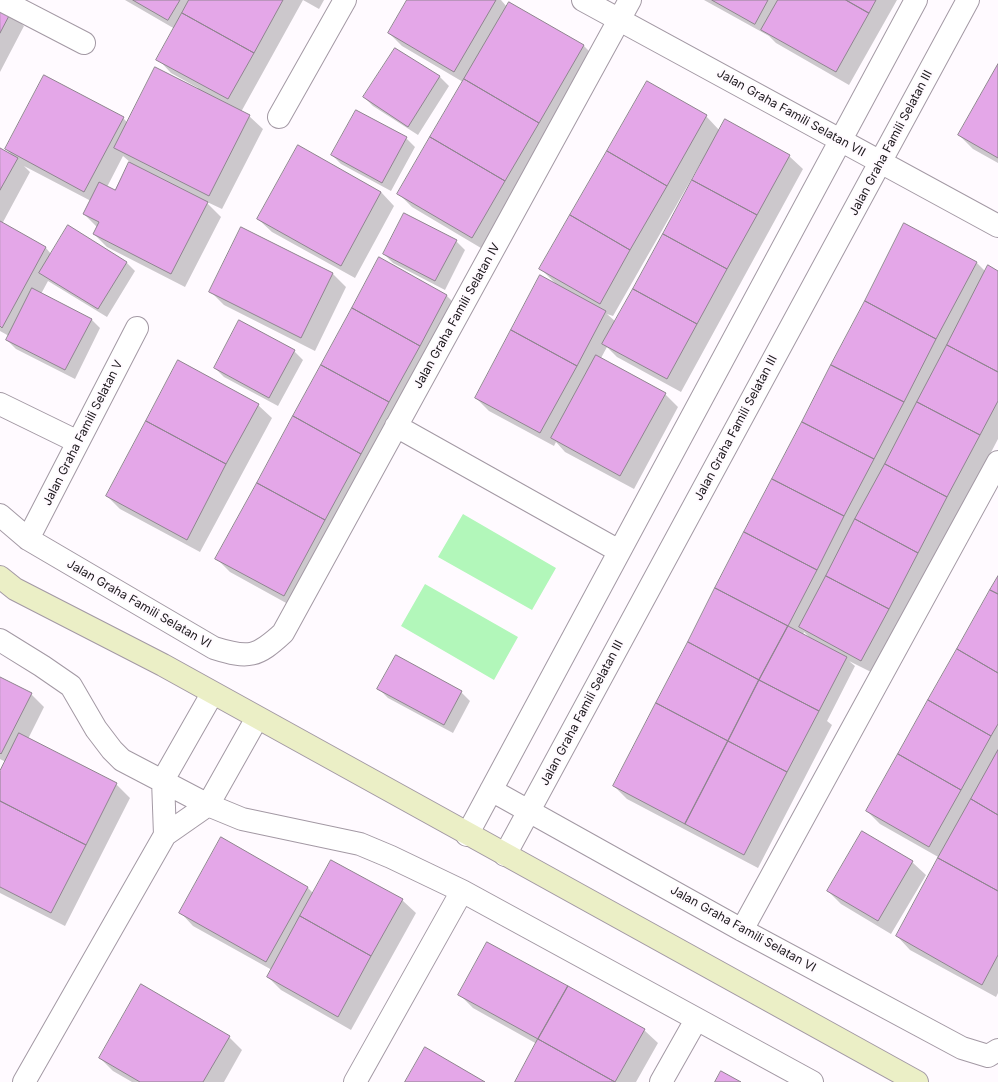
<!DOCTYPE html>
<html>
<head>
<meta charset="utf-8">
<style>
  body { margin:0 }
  canvas { display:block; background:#fffaff }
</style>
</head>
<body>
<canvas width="998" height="1082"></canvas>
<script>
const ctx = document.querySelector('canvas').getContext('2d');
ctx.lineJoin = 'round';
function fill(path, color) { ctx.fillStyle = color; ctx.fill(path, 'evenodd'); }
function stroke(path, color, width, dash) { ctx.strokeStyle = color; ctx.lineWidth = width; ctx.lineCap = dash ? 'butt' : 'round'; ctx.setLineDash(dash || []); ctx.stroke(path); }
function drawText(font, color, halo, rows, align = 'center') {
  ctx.font = font + ' Inter,sans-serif'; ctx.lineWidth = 4; ctx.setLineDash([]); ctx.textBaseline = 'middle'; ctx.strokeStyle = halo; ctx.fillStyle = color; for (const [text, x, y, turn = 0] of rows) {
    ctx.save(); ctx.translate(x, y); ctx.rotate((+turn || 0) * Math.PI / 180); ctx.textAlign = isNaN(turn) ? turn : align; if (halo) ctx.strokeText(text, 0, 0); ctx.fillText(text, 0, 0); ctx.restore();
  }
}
const green = new Path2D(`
  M 463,514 L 556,568 L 532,610 L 438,557 Z
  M 425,584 L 518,637 L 494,680 L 401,626 Z`);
const shadow = new Path2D(`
  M 125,0 L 324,0 L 319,9 L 303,0 L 241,112 L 249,116 L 263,129 L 222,209 L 205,201 L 221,217 L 185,287 L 107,247 L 94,234 L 97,227 L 84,214 L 91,201 L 24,166 L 30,172 L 2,224 L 46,248 L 51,254 L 126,262 L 135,271 L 107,317 L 48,281 L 41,294 L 91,319 L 100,328 L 75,379 L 16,349 L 7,340 L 9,336 L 0,331 L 0,149 L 12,155 L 6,149 L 123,118 L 128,123 L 198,90 L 198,88 L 171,73 L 158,59 L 175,29 ZM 123,156 L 130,162 L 116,191 L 107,187 Z
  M 408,0 L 501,0 L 507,7 L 584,46 L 597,59 L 486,251 L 412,207 L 399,194 L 463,82 L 402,46 L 389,33 Z
  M 704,0 L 897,0 L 849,85 L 776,43 L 769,36 Z
  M 0,7 L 10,13 L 24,26 L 0,72 Z
  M 395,49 L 440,77 L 449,86 L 418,135 L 373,106 L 364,97 Z
  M 998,66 L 998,163 L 973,149 L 959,135 Z
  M 706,116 L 720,131 L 789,156 L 803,169 L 681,392 L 617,357 L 607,347 L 601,358 L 665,394 L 678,407 L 634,489 L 565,452 L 556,442 L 554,446 L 489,411 L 476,398 L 556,284 L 541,269 ZM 700,164 L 702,165 L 616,322 L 607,314 L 613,316 Z
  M 406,138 L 415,147 L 391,191 L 341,164 L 332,155 Z
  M 298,147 L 381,192 L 394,206 L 355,278 L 272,232 L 258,219 Z
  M 242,228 L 333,274 L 346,287 L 315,351 L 224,305 L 211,292 Z
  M 456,241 L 465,250 L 445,290 L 393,263 L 384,254 Z
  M 379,259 L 447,296 L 460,309 L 297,609 L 230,572 L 217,559 Z
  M 976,262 L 986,272 L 998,272 L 998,439 L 875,674 L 849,661 L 855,666 L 827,721 L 832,725 L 758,868 L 627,799 L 614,786 ZM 804,632 L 811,639 L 803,635 Z
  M 294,351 L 303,360 L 278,406 L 224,377 L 215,368 Z
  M 258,405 L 272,418 L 200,552 L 120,509 L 107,496 Z
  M 998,577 L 998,993 L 996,997 L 910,950 L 897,936 L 940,858 L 880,824 L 867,811 Z
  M 0,678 L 31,694 L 44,707 L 28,739 L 116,784 L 130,798 L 65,926 L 0,893 L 0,773 L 6,762 L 0,759 Z
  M 379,689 L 461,692 L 470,701 L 453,733 L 388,698 Z
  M 221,839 L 308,888 L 314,894 L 402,900 L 416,913 L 351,1030 L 281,990 L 268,977 L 272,970 L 193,926 L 180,912 Z
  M 912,862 L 926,875 L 891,934 L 841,904 L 828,891 Z
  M 459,994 L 644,1030 L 658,1043 L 636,1082 L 516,1082 L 537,1044 L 473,1008 Z
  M 229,1037 L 242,1050 L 224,1082 L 132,1082 L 113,1071 L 100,1058 Z`);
const building = new Path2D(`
  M 133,0 L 180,0 L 168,20 Z
  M 189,0 L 283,0 L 254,53 L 182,13 Z
  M 407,0 L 496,0 L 454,72 L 388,33 Z
  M 712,0 L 768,0 L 755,24 Z
  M 778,0 L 846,0 L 869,13 L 836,72 L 761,30 Z
  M 846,0 L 876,0 L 869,13 Z
  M 509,2 L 584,45 L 539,123 L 464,79 Z
  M 0,6 L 11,12 L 0,33 Z
  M 182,13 L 254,53 L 228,99 L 156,60 Z
  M 395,48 L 440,76 L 408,127 L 363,97 Z
  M 998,64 L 998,158 L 958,135 Z
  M 155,67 L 250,115 L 209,196 L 114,148 Z
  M 44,75 L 124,117 L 84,192 L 5,149 Z
  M 464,79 L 539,123 L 505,181 L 430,137 Z
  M 647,81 L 707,115 L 667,186 L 607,151 Z
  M 356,110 L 407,137 L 382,183 L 331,155 Z
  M 725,119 L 790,155 L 757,215 L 692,180 Z
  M 430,137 L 505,181 L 472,238 L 397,194 Z
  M 298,145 L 381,192 L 341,266 L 257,219 Z
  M 0,148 L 18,158 L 0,190 Z
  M 607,151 L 667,186 L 630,250 L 570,215 Z
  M 129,162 L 208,202 L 171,274 L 93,234 L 99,222 L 83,214 L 99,182 L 115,190 Z
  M 692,180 L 757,215 L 727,269 L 663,234 Z
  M 404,213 L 457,240 L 435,281 L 383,254 Z
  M 570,215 L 630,250 L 600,304 L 539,269 Z
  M 0,221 L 46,247 L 2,328 L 0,326 Z
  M 904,223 L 977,262 L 936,339 L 865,301 Z
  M 68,225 L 127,262 L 98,309 L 39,273 Z
  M 241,227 L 333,273 L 301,338 L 209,292 Z
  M 663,234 L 727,269 L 697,324 L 633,289 Z
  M 379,257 L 447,295 L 420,346 L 352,308 Z
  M 988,265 L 998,271 L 998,372 L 947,345 Z
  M 540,275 L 606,311 L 577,366 L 511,330 Z
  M 32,288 L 92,319 L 65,370 L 6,340 Z
  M 633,289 L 697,324 L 667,379 L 602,344 Z
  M 865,301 L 936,339 L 904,402 L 831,365 Z
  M 352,308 L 420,346 L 389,402 L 321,365 Z
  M 239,320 L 295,350 L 269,398 L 214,368 Z
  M 511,330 L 577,366 L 540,433 L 475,398 Z
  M 947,345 L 998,372 L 998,401 L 980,435 L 917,402 Z
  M 596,355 L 666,393 L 620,476 L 551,438 Z
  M 178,360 L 259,404 L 226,464 L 146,421 Z
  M 321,365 L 389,402 L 361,454 L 293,416 Z
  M 831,365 L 904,402 L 874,459 L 802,422 Z
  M 917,402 L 980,435 L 947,497 L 885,464 Z
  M 293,416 L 361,454 L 325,520 L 257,483 Z
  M 146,421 L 226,464 L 187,540 L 106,496 Z
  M 802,422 L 874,459 L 844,516 L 772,479 Z
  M 885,464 L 947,497 L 918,553 L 855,519 Z
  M 772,479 L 844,516 L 817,570 L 744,532 Z
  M 257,483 L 325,520 L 284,596 L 215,559 Z
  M 855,519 L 918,553 L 889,609 L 826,576 Z
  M 744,532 L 817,570 L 788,626 L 715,588 Z
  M 826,576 L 889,609 L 861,661 L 799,627 Z
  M 998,576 L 998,594 L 990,590 Z
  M 715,588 L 788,626 L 759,680 L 688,642 Z
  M 990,590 L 998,594 L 998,673 L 957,649 Z
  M 788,626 L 847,657 L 819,711 L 759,680 Z
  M 688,642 L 759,680 L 728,741 L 656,703 Z
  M 957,649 L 998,673 L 998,724 L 991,736 L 928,700 Z
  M 396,655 L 462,691 L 444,725 L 377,689 Z
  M 0,677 L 32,693 L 1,754 L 0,753 Z
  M 759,680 L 819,711 L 787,772 L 728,741 Z
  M 928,700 L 991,736 L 961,790 L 898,754 Z
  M 656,703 L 728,741 L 685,824 L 613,786 Z
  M 19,733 L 117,783 L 86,845 L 0,801 L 0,771 Z
  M 728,741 L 787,772 L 744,855 L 685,824 Z
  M 998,750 L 998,815 L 971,799 Z
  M 898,754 L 961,790 L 929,847 L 866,811 Z
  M 971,799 L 998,815 L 998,891 L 938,858 Z
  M 0,801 L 86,845 L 51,913 L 0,887 Z
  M 862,831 L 913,861 L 878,921 L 827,891 Z
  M 221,837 L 308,887 L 266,962 L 179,913 Z
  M 938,858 L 998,891 L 998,955 L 982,985 L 896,936 Z
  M 331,860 L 403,899 L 371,956 L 300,916 Z
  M 300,916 L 371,956 L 338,1017 L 267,977 Z
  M 487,942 L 568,986 L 538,1039 L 458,995 Z
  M 141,984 L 230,1036 L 203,1082 L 140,1082 L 99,1058 Z
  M 568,986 L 645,1029 L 615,1082 L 538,1039 Z
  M 538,1039 L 615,1082 L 515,1082 Z
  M 425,1047 L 485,1082 L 405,1082 Z
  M 721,1071 L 741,1082 L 715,1082 Z`);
const street = new Path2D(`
  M 1,0 L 84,43
  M 583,0 L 998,226
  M 279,117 L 345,0
  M 0,404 L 78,442
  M 396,426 L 619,551
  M 0,515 L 28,539 L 214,648 C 249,659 257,657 283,633 L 630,0
  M 28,539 L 137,328
  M 0,640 L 42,666 L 71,686 L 96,729 L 112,750 L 122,760 L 208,805 L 242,819 L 360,844 L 391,857 L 462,891 L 812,1082
  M 491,790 L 742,930 L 962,1048 L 988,1056 L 998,1050
  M 165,835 L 163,780 L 212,694
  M 467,835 L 916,0
  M 505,855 L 968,0
  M 742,930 L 998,462
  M 24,1082 L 165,835 L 208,805 L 257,718
  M 355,1082 L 462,891
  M 661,1082 L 696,1020`);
const secondary = new Path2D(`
  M 0,577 L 15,589 L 163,665 L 917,1082`);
const streetNames = [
  ["Jalan Graha Famili Selatan VII",791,113,29],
  ["Jalan Graha Famili Selatan III",891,143,-62],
  ["Jalan Graha Famili Selatan IV",457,316,-61],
  ["Jalan Graha Famili Selatan III",736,428,-62],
  ["Jalan Graha Famili Selatan V",83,433,-63],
  ["Jalan Graha Famili Selatan VI",139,604,30],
  ["Jalan Graha Famili Selatan III",582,713,-62],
  ["Jalan Graha Famili Selatan VI",743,929,29]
];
fill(green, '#b2f7ba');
fill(shadow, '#0003');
fill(building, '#e4a7e8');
stroke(building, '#8f848f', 1);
stroke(street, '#a399a4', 24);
stroke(secondary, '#a399a4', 24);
stroke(street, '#fff', 22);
stroke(secondary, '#ebefc6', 22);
drawText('12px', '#1c181c', '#fffaff', streetNames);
</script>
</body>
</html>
